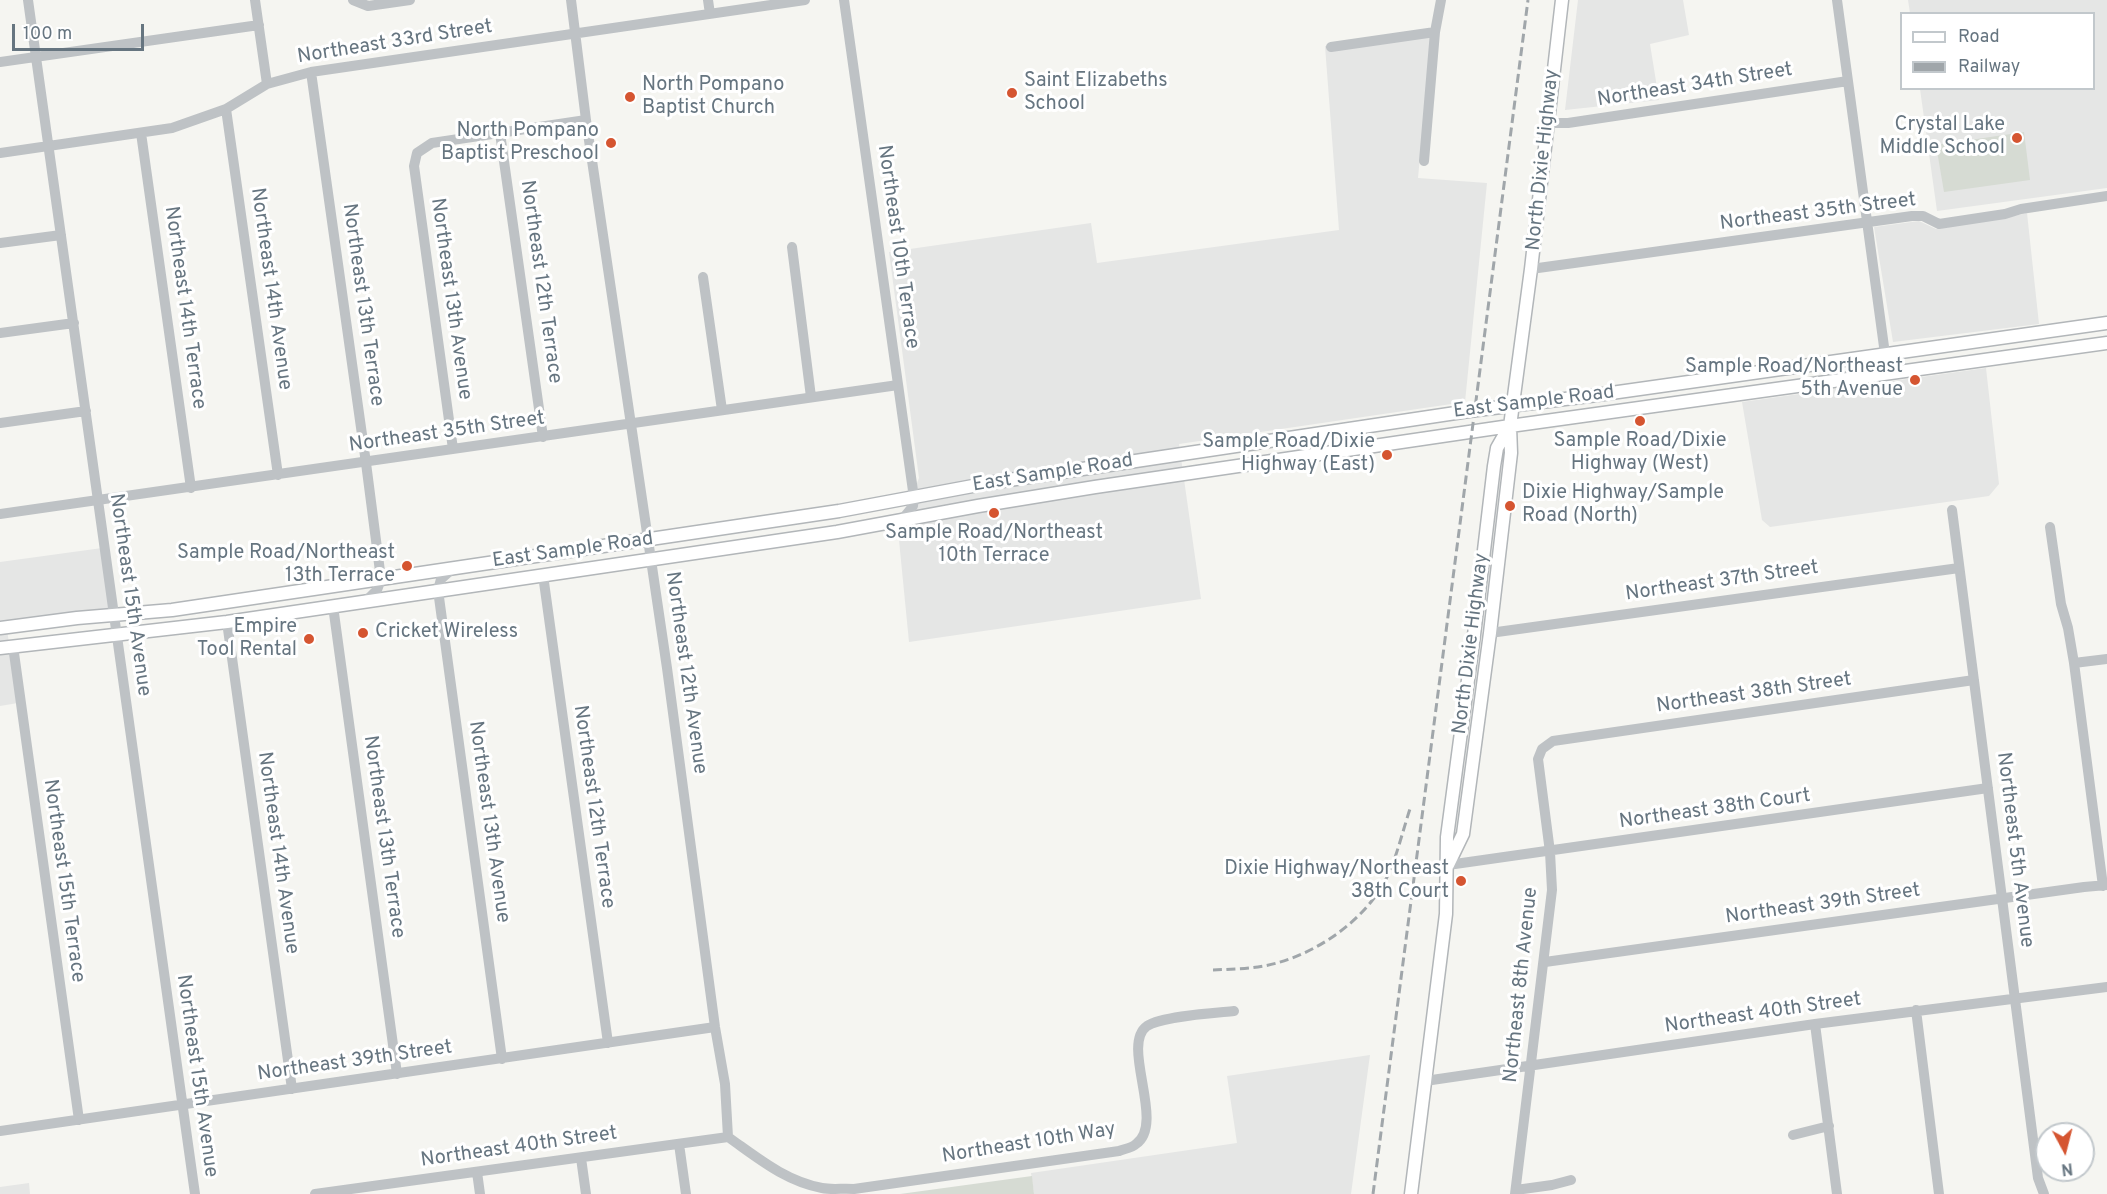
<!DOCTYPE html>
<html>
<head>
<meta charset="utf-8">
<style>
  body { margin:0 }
  #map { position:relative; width:2107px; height:1194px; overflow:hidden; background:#f5f5f1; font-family:Overpass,sans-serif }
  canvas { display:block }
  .legend { position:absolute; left:1900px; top:12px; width:195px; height:78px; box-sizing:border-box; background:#fff; border:2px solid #c2c8cc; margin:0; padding:8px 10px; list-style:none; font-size:18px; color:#667580 }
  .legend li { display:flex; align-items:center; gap:12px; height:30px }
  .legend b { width:30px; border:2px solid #c2c8cc }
  .north { position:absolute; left:2035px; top:1122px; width:60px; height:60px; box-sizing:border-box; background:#fff; border:2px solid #c2c8cc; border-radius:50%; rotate:173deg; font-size:16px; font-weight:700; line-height:24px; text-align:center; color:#667580 }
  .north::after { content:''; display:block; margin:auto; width:21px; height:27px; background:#d55531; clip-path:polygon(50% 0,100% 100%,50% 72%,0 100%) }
  .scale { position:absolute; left:12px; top:24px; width:132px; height:27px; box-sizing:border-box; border:3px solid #667580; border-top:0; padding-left:8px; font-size:18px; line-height:21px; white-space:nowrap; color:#667580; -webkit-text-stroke:4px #fff; paint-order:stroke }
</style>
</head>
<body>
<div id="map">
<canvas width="2107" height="1194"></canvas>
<ul class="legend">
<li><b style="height:8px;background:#fff"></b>Road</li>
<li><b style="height:8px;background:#a0a6aa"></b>Railway</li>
</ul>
<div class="north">N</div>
<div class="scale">100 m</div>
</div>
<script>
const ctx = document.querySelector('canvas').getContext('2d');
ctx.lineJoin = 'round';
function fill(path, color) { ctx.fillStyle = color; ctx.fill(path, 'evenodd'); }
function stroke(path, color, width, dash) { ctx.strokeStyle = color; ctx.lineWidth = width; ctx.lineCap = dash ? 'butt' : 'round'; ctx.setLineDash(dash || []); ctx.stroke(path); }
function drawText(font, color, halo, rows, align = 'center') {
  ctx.font = font + ' Overpass,sans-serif'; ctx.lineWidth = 6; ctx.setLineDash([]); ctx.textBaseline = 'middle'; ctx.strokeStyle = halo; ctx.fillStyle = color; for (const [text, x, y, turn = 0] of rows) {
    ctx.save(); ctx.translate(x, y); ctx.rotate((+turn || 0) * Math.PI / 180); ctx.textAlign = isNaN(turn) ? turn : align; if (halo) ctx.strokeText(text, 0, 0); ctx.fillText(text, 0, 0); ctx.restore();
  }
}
const built = new Path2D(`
  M 1578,0 L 1683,0 L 1689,35 L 1650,44 L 1659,100 L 1565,110 Z
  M 1908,0 L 2107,0 L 2107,188 L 1937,211 L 1920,89 L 2094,88 L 2094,14 L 1910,13 Z
  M 1431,37 L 1418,178 L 1487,183 L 1465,402 L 1179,444 L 1201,599 L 909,642 L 898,530 L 919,478 L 889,252 L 1091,223 L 1097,263 L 1339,230 L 1325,46 Z
  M 2027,213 L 2039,324 L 1893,342 L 1874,227 L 1919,221 L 1936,229 L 2005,218 Z
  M 1986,368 L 1999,484 L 1989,496 L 1770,527 L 1762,520 L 1742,402 Z
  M 102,548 L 109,612 L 6,623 L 18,703 L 0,706 L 0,562 Z
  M 1370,1055 L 1351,1194 L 1034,1194 L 1031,1173 L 1237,1143 L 1227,1076 Z
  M 29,1183 L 30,1194 L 0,1194 L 0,1187 Z`);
const green = new Path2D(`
  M 2024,132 L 2030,180 L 1944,192 L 1936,145 Z
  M 1032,1176 L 1034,1194 L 900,1194 Z`);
const minor = new Path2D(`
  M 28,0 L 195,1194
  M 255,0 L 267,84
  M 353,0 L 368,6 L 410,0
  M 571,0 L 586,120 L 667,668 L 715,1027 L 725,1084 L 728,1137
  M 708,0 L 710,14
  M 844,0 L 914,498 L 913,506 L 901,521
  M 1837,0 L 1885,354 L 1872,366 L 1845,377
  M 1331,47 L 1435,32
  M 0,62 L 259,25
  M 311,72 L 366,463 L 381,579 L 377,590 L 366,601
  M 226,109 L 278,475
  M 1548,123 L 1568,123 L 1848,81
  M 141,133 L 191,488
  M 500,133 L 543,437
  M 0,153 L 172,128 L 226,109 L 267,84 L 311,72 L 805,0
  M 1424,161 L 1435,32 L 1441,0
  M 0,243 L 61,235
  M 792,247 L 811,397
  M 1531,269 L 1912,216 L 1923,216 L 1939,224 L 2005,214 L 2021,209 L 2107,196
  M 703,277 L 722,410
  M 0,333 L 74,323
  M 0,423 L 86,411
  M 453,449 L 414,166 L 417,153 L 432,143 L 586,120
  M 1952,510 L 2038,1178 L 2044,1194
  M 0,514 L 898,385
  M 2050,527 L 2061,604 L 2068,628 L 2074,663 L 2103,886
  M 452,569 L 441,579 L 438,590 L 502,1059
  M 543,575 L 608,1043
  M 333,606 L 397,1074
  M 227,622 L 292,1089
  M 1490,633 L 1959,568
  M 13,646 L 79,1120
  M 2074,663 L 2107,659
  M 1448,865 L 1988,788
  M 1545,962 L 2084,887 L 2107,885
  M 1916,1010 L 1939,1194
  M 1815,1024 L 1837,1194
  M 1425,1081 L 1815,1024 L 2107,987
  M 0,1131 L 715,1027
  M 1793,1135 L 1829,1126
  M 728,1137 C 758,1158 785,1181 822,1188 C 832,1190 844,1188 854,1189 L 1119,1151 C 1124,1149 1132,1148 1136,1144 C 1166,1123 1120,1045 1147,1026 C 1163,1016 1214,1013 1234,1011
  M 679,1144 L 686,1194
  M 581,1158 L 586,1194
  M 477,1172 L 480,1194
  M 1516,1190 L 1552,1185 L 1571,1180
  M 315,1194 L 728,1137
  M 1515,1194 L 1552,890 L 1550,852 L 1538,759 L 1542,749 L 1553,741 L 1974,680`);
const major = new Path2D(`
  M 0,628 L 77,618 L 172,610 L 839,511 L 989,483 L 1469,411 L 1597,395 L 2107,323
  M 0,648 L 227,622 L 837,532 L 978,506 L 1095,487 L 1510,426 L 2107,343
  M 1448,865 L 1463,834 L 1490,633 L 1511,453 L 1510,426 L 1531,269 L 1562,0
  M 1411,1194 L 1446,914 L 1447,837 L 1474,635 L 1494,466 L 1497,448 L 1509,427`);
const rail = new Path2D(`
  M 1213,970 C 1234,969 1256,969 1277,963 C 1320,951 1364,920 1385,881 C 1396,861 1403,829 1411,806
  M 1373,1194 L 1528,0`);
const markers = [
  [1012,93,6,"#d55531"],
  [630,97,6,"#d55531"],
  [2017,138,6,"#d55531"],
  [611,143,6,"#d55531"],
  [1915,380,6,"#d55531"],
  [1640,421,6,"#d55531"],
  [1387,455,6,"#d55531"],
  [1510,506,6,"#d55531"],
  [994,513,6,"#d55531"],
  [407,566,6,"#d55531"],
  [363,633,6,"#d55531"],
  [309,639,6,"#d55531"],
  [1461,881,6,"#d55531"]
];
const streetNames = [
  ["Northeast 33rd Street",395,43,-9],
  ["Northeast 34th Street",1695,86,-9],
  ["North Dixie Highway",1544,160,-84],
  ["Northeast 35th Street",1818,213,-7],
  ["Northeast 10th Terrace",897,247,82],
  ["Northeast 12th Terrace",540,282,82],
  ["Northeast 14th Avenue",270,289,82],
  ["Northeast 13th Avenue",450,299,82],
  ["Northeast 13th Terrace",362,305,82],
  ["Northeast 14th Terrace",184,308,82],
  ["East Sample Road",1534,403,-7],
  ["Northeast 35th Street",447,433,-8],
  ["East Sample Road",1053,474,-9],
  ["East Sample Road",573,551,-8],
  ["Northeast 37th Street",1722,582,-8],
  ["Northeast 15th Avenue",129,595,82],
  ["North Dixie Highway",1472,644,-83],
  ["Northeast 12th Avenue",685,673,82],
  ["Northeast 38th Street",1754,694,-8],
  ["Northeast 12th Terrace",593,807,82],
  ["Northeast 38th Court",1715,810,-8],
  ["Northeast 13th Avenue",488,822,82],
  ["Northeast 13th Terrace",383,837,82],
  ["Northeast 5th Avenue",2014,850,83],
  ["Northeast 14th Avenue",277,853,82],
  ["Northeast 15th Terrace",63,881,82],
  ["Northeast 39th Street",1823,905,-8],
  ["Northeast 8th Avenue",1522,985,-84],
  ["Northeast 40th Street",1763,1014,-8],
  ["Northeast 39th Street",355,1062,-8],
  ["Northeast 15th Avenue",196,1076,82],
  ["Northeast 10th Way",1029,1144,-9],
  ["Northeast 40th Street",519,1148,-8]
];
const poiNames = [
  ["Saint Elizabeths",1024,82,"left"],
  ["School",1024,105,"left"],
  ["North Pompano",642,86,"left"],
  ["Baptist Church",642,109,"left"],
  ["Crystal Lake",2005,126],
  ["Middle School",2005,149],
  ["North Pompano",599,132],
  ["Baptist Preschool",599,155],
  ["Sample Road/Northeast",1903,368],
  ["5th Avenue",1903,391],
  ["Sample Road/Dixie",1640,442,"center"],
  ["Highway (West)",1640,465,"center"],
  ["Sample Road/Dixie",1375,443],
  ["Highway (East)",1375,466],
  ["Dixie Highway/Sample",1522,494,"left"],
  ["Road (North)",1522,517,"left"],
  ["Sample Road/Northeast",994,534,"center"],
  ["10th Terrace",994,557,"center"],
  ["Sample Road/Northeast",395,554],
  ["13th Terrace",395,577],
  ["Empire",297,628],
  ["Tool Rental",297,651],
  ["Cricket Wireless",375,633,"left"],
  ["Dixie Highway/Northeast",1449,870],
  ["38th Court",1449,893]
];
fill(built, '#e5e6e5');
fill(green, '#d6dbd3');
stroke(major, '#b2b6b9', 15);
stroke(minor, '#bec2c5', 10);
stroke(major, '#fff', 12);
stroke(rail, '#a0a6aa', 3, [9, 4.5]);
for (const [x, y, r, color] of markers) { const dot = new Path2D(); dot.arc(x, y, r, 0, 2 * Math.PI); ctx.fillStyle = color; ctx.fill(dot); stroke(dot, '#fff', 2); }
drawText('20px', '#667580', '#fff', streetNames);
drawText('20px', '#667580', '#fff', poiNames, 'right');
</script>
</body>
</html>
